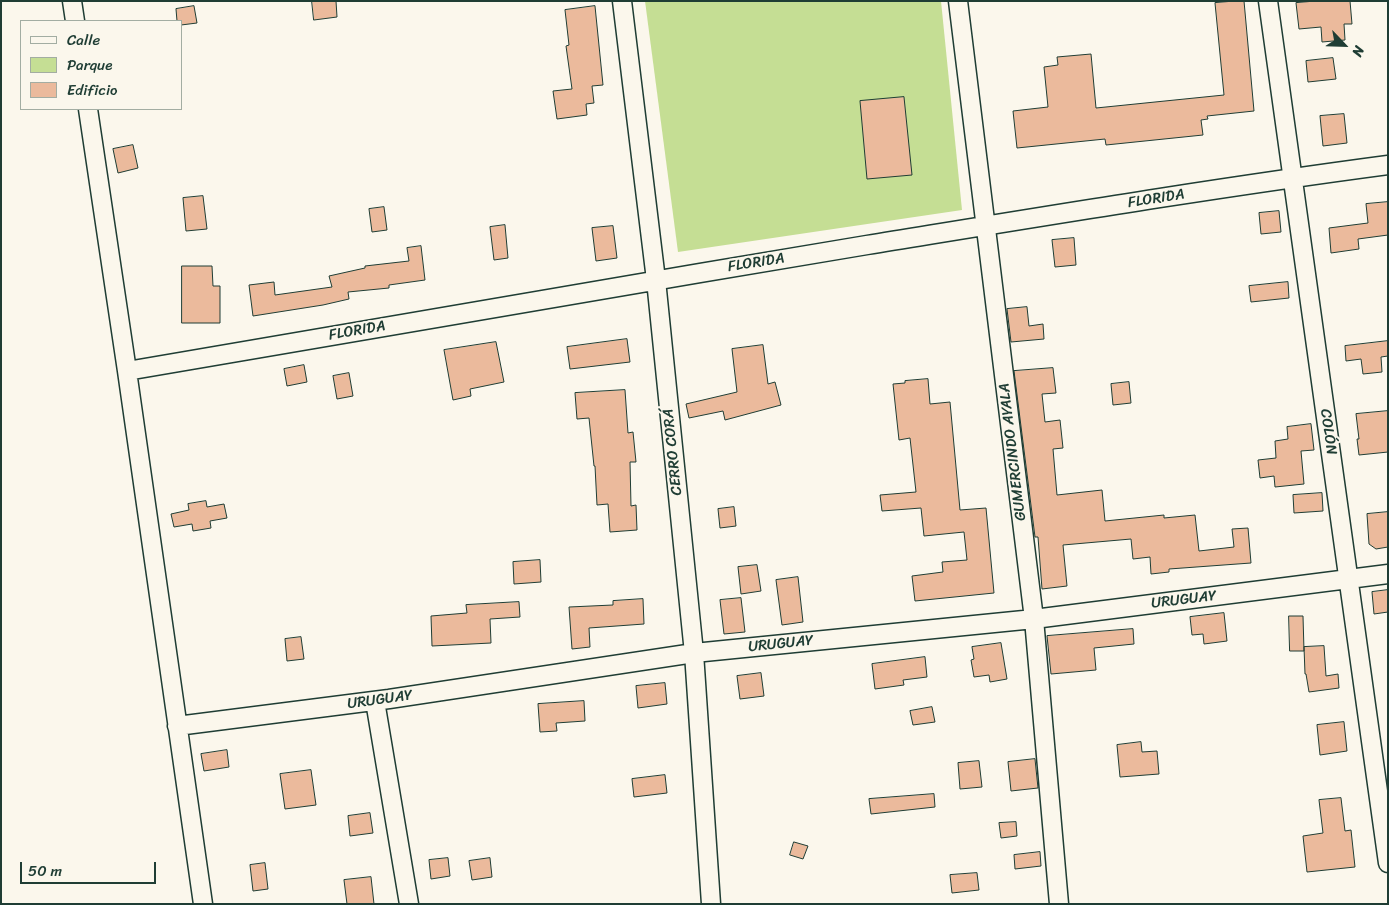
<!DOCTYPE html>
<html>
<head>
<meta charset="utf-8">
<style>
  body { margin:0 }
  #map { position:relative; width:1389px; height:905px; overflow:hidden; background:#fbf7ec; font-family:Sriracha,sans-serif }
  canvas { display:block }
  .frame { position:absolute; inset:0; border:2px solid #1f3d34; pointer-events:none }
  .legend { position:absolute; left:20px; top:20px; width:162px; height:90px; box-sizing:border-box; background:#fbf7ec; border:1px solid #a3ada2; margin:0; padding:6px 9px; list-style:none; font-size:15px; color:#1f3d34 }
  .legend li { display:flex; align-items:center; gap:10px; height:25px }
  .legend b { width:25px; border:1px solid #a3ada2 }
  .north { position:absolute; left:1319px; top:20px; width:50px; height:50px; -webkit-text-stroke:4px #fbf7ec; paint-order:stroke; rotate:114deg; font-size:14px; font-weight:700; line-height:20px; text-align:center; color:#1f3d34 }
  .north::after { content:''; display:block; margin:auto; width:18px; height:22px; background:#1f3d34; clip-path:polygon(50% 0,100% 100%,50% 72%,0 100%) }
  .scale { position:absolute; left:20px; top:862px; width:136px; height:22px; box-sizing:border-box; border:2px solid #1f3d34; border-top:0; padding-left:6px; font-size:15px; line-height:18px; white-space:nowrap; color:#1f3d34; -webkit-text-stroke:4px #fbf7ec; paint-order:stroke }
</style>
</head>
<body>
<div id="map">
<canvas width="1389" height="905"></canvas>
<div class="frame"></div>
<ul class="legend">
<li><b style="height:6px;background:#fbf7ec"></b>Calle</li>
<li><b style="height:14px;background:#c5de94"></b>Parque</li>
<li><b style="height:14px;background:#ebba9c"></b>Edificio</li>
</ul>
<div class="north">N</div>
<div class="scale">50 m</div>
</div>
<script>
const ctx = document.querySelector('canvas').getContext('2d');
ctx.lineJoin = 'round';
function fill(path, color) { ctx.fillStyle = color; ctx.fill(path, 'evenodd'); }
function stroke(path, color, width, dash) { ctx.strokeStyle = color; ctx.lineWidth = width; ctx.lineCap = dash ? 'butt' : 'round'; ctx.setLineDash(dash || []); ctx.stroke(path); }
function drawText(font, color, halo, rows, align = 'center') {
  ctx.font = font + ' Sriracha,sans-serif'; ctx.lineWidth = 4; ctx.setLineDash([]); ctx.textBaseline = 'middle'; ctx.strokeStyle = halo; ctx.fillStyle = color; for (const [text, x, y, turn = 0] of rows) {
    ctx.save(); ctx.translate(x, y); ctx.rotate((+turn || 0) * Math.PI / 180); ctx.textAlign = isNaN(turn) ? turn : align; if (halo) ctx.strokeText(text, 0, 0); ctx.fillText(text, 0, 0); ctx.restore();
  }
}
const green = new Path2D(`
  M 645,1 L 941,1 L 962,210 L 678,252 Z`);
const building = new Path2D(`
  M 312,1 L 336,1 L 337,17 L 314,20 Z
  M 1235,1 L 1244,1 L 1254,111 L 1207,116 L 1208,119 L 1201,120 L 1203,135 L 1106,145 L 1105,139 L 1017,148 L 1013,111 L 1048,107 L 1044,67 L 1058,65 L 1057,57 L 1091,54 L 1096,108 L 1224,95 L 1215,3 Z
  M 1316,1 L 1350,1 L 1352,24 L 1344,24 L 1345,40 L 1322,42 L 1321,27 L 1299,29 L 1296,3 Z
  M 194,6 L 197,23 L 181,25 L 181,21 L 177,21 L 176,9 Z
  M 595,6 L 603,85 L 592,86 L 594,103 L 586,104 L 587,115 L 557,119 L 553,91 L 572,89 L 566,46 L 569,45 L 565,10 Z
  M 1333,58 L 1336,79 L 1308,82 L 1306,61 Z
  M 904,97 L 912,175 L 867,179 L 860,101 Z
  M 1344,114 L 1347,143 L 1323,146 L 1320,116 Z
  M 133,145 L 138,168 L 118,173 L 113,149 Z
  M 203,196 L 207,229 L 186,231 L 183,198 Z
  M 1388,202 L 1388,235 L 1358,239 L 1359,249 L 1331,253 L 1329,228 L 1368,223 L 1366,204 Z
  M 384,207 L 387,230 L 372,232 L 369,209 Z
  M 1279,211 L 1281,232 L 1261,234 L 1259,213 Z
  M 505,225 L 508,258 L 494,260 L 490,227 Z
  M 613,226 L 617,258 L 596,261 L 592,228 Z
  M 1074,238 L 1076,265 L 1055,267 L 1052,240 Z
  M 421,246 L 425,280 L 389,285 L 389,288 L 348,292 L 349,299 L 323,305 L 253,316 L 249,285 L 274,282 L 275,295 L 332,287 L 329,276 L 365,268 L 365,266 L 409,261 L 407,248 Z
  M 182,266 L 212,266 L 213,286 L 220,286 L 220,323 L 182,323 Z
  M 1288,282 L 1289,298 L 1251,302 L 1249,286 Z
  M 1027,307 L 1029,326 L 1043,324 L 1044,339 L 1011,342 L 1007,309 Z
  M 627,339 L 630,362 L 570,369 L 567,347 Z
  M 1388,341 L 1388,356 L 1381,357 L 1382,372 L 1363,374 L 1361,359 L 1346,361 L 1345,346 Z
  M 496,342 L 504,382 L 470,389 L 471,396 L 453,400 L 444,350 Z
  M 763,345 L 768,384 L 775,382 L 781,405 L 725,420 L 723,411 L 689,418 L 686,404 L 737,392 L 732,349 Z
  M 304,365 L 307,382 L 287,386 L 284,369 Z
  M 1053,368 L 1056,393 L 1042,394 L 1045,422 L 1060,420 L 1063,448 L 1053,449 L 1057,495 L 1102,490 L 1105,521 L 1164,515 L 1164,518 L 1195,515 L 1199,551 L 1234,547 L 1232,529 L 1248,528 L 1251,563 L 1169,569 L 1169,572 L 1151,574 L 1150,557 L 1133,559 L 1131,539 L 1063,545 L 1067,586 L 1042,589 L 1038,537 L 1035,537 L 1014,371 Z
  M 349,373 L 353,396 L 337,399 L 333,376 Z
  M 928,379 L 930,404 L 950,402 L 960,510 L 986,508 L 994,593 L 915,601 L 912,576 L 943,572 L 942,562 L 967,560 L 964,532 L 924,536 L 921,508 L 882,511 L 880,495 L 916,492 L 910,438 L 899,440 L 893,384 L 905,383 L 905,381 Z
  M 1129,382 L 1131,403 L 1113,405 L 1111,384 Z
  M 625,390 L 628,433 L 633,432 L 636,462 L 630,462 L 631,506 L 636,505 L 637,530 L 610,532 L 608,504 L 597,505 L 595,466 L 594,466 L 589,418 L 577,419 L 575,393 Z
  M 1388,411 L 1388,452 L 1359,455 L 1357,439 L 1359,439 L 1356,414 Z
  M 1311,424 L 1314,450 L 1301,451 L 1304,484 L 1275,487 L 1274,476 L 1260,478 L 1258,460 L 1276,458 L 1275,441 L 1288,439 L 1287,427 Z
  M 1322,493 L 1323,511 L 1294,513 L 1293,495 Z
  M 206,501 L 207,507 L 224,504 L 227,518 L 210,521 L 211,528 L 193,531 L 192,524 L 174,527 L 171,514 L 189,510 L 188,504 Z
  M 734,507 L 736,526 L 720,528 L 718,509 Z
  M 1388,512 L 1388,547 L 1376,549 L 1369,544 L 1367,514 Z
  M 540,560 L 541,582 L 514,584 L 513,562 Z
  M 757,565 L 761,591 L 741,594 L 738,567 Z
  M 798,577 L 803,622 L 782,625 L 776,580 Z
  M 1388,590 L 1388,612 L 1374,614 L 1372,592 Z
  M 741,598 L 745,632 L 724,634 L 720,600 Z
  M 643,599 L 644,624 L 589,628 L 590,647 L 572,649 L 569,607 L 613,605 L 613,601 Z
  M 519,602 L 520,617 L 490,619 L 491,643 L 432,646 L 431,616 L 467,613 L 466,605 Z
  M 1224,613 L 1227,641 L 1204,644 L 1203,634 L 1192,635 L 1190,617 Z
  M 1289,616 L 1303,616 L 1304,651 L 1290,651 Z
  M 1133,629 L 1134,644 L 1094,648 L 1096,670 L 1051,674 L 1047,636 Z
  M 301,637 L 304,659 L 287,661 L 285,639 Z
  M 1001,643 L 1007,679 L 990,682 L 989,675 L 974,677 L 971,660 L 974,659 L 972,647 Z
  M 1324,646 L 1326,676 L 1338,674 L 1339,688 L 1309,692 L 1306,674 L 1305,674 L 1304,647 Z
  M 925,657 L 927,677 L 903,680 L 904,685 L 875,689 L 872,664 Z
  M 761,673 L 764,696 L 740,699 L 737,676 Z
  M 665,683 L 667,704 L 638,708 L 636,686 Z
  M 584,701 L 585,721 L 556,723 L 557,731 L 540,732 L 538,704 Z
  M 932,707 L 935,722 L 913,725 L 910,711 Z
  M 1344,722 L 1347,751 L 1320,755 L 1317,725 Z
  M 1141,742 L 1142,752 L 1157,751 L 1159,774 L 1120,777 L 1117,745 Z
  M 227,750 L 229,767 L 204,771 L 201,754 Z
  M 1035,759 L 1038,788 L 1011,791 L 1008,762 Z
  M 979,761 L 982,787 L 960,789 L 958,763 Z
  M 311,770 L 316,805 L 285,809 L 280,774 Z
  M 665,775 L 667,793 L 634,797 L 632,779 Z
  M 934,794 L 935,807 L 871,814 L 869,799 Z
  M 1341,798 L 1345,831 L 1351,830 L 1355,867 L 1307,872 L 1303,836 L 1323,833 L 1319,800 Z
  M 370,813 L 373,833 L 350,836 L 348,816 Z
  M 1016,822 L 1017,836 L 1001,838 L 999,823 Z
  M 794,842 L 808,846 L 803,859 L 790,855 Z
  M 1040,852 L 1041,866 L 1015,869 L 1014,855 Z
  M 448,858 L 450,876 L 431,879 L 429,860 Z
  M 490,858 L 492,877 L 472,880 L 469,861 Z
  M 265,863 L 268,889 L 253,891 L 250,865 Z
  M 977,873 L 979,890 L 952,893 L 950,875 Z
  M 371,877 L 374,904 L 347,904 L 344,880 Z`);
const minor = new Path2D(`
  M 72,1 L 75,21
  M 622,1 L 656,280 L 694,653 L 711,904
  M 958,1 L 1034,619 L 1059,904
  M 1268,1 L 1388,863
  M 88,109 L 127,371 L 203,904
  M 127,371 C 373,329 620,286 867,245 C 1040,217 1214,188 1388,165
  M 375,701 L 409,904
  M 177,726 L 389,699 L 694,653 L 1034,619 L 1388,574`);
const streetNames = [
  ["FLORIDA",1156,199,-9],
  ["FLORIDA",756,263,-9],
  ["FLORIDA",357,331,-10],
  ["COLÓN",1328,432,82],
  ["CERRO CORÁ",673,452,-96],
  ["GUMERCINDO AYALA",1013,452,-97],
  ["URUGUAY",1184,600,-7],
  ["URUGUAY",781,644,-6],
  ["URUGUAY",380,700,-8]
];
fill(green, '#c5de94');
fill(building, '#ebba9c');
stroke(building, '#1f3d34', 1);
stroke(minor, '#1f3d34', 21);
stroke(minor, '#fbf7ec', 18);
drawText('15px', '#1f3d34', '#fbf7ec', streetNames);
</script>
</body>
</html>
